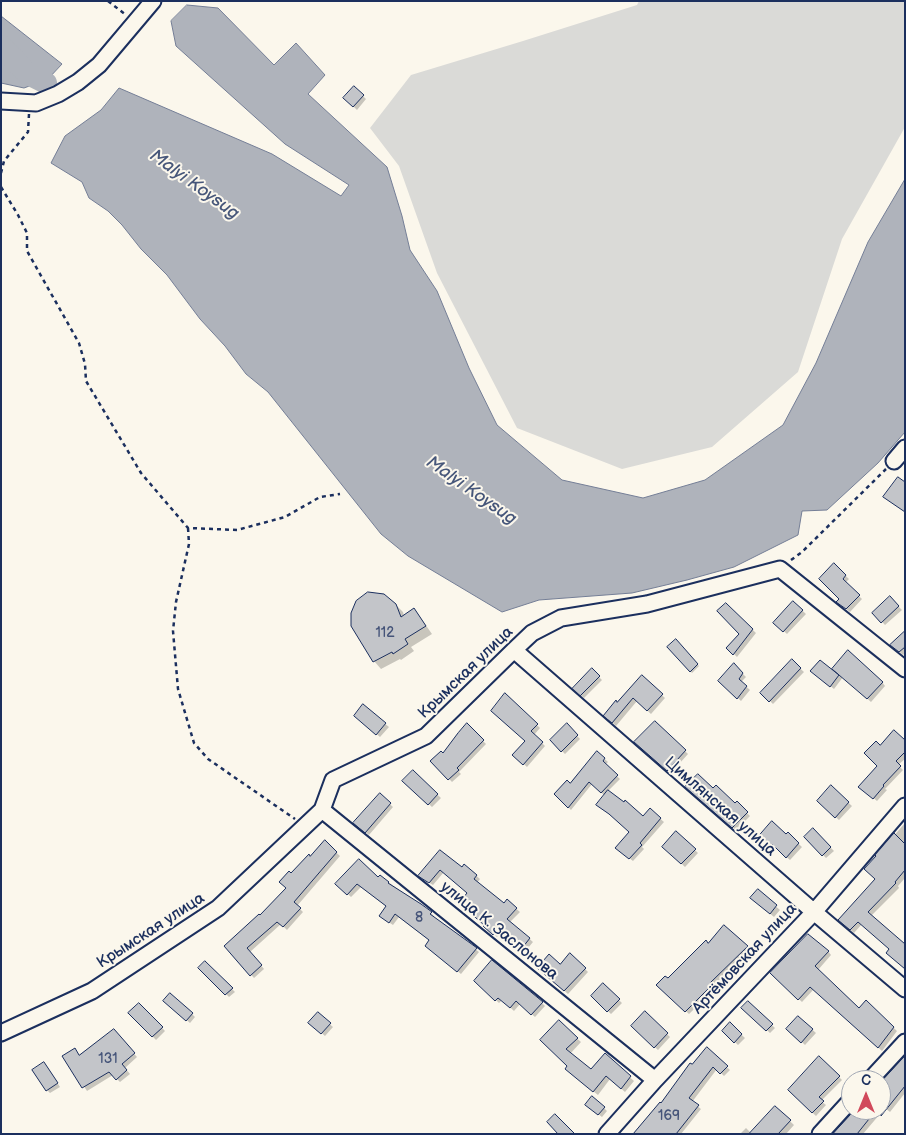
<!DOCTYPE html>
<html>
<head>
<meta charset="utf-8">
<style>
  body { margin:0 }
  #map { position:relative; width:906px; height:1135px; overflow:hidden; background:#fbf7ec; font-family:"Balsamiq Sans",sans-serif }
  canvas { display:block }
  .frame { position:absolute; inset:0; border:2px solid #1b2f5e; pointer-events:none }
  .north { position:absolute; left:841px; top:1070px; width:50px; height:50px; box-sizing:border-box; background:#fbf7ec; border:1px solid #a1a7b3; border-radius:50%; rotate:0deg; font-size:14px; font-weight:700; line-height:20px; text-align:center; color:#1b2f5e }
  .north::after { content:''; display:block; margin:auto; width:18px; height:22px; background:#d1495b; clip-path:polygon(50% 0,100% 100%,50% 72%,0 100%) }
</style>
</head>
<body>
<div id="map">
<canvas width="906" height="1135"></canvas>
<div class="frame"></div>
<div class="north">С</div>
</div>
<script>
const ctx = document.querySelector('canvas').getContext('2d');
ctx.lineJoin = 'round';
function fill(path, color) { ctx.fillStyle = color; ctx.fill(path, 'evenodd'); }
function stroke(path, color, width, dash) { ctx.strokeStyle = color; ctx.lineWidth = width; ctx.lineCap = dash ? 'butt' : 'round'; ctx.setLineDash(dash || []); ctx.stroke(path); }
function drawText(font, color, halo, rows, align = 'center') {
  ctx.font = font + ' "Balsamiq Sans",sans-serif'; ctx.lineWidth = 4; ctx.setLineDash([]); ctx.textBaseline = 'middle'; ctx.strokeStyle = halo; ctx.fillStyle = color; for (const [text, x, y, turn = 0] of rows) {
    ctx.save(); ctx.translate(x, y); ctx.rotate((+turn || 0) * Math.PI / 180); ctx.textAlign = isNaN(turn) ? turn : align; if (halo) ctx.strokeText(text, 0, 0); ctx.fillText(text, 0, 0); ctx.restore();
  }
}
const green = new Path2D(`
  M 639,1 L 905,1 L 905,127 L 842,239 L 798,372 L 712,447 L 622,469 L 517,428 L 437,273 L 399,166 L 370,128 L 411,75 L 523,41 L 637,5 Z`);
const water = new Path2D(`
  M 187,5 L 218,8 L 274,65 L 296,43 L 325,75 L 308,94 L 387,167 L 402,216 L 410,250 L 437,291 L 469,368 L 497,425 L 562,480 L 643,498 L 705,480 L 783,425 L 816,363 L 868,242 L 905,179 L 905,432 L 878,463 L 827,510 L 802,511 L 798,535 L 734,567 L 687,580 L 632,593 L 539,600 L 502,612 L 408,556 L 381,534 L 268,392 L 246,374 L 225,346 L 200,319 L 167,275 L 141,249 L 122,225 L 108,211 L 89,198 L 82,182 L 51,163 L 65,136 L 101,110 L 119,88 L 272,154 L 341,196 L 349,185 L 285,144 L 176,46 L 171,21 Z
  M 1,16 L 62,64 L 48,79 L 24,88 L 1,83 Z`);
const shadow = new Path2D(`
  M 354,88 L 366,99 L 357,110 L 345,98 Z
  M 834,565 L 849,579 L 845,583 L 862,599 L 850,612 L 841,605 Z
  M 890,598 L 902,610 L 885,625 L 874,613 Z
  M 794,603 L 806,614 L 787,634 L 775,623 Z
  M 726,604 L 756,633 L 737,657 L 728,648 L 740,634 Z
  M 396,605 L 403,612 L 404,616 L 413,610 L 420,617 L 432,634 L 411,647 L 414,651 L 401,660 L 400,659 L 381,669 L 374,661 Z
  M 905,633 L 905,653 L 903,655 L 895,648 Z
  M 676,641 L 699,666 L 692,673 L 669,647 Z
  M 792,661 L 804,672 L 773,704 L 762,693 Z
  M 820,661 L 839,676 L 840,675 L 882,682 L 885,686 L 871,702 L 843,677 L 834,689 L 815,674 Z
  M 734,665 L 746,677 L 741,682 L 750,690 L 741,701 L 720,681 Z
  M 592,670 L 602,680 L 584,698 L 574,689 Z
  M 642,677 L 665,698 L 651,714 L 637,701 L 616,726 L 605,715 Z
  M 505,695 L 540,728 L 534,735 L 545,746 L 527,767 L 517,758 L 526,741 Z
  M 363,706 L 389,727 L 380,737 L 359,719 Z
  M 655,722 L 688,754 L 671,773 L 639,745 Z
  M 467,725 L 486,744 L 459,772 L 461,774 L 452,782 L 432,761 L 443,755 Z
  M 567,725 L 580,739 L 565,754 L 551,740 Z
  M 905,742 L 905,759 L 898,765 L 903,770 L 885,789 L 887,790 L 877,801 L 860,787 L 879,766 L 880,747 Z
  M 598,753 L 608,762 L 605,765 L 620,779 L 608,791 L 643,817 L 650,810 L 664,822 L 642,847 L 644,849 L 633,861 L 620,851 L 631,832 L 605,796 L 592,784 L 571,810 L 555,794 L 570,784 Z
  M 413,772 L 441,798 L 432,807 L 404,781 Z
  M 831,787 L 852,806 L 839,820 L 818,801 Z
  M 713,789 L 735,805 L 737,803 L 750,816 L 736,830 L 690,790 Z
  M 380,795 L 393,807 L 369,835 L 358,826 Z
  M 905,823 L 905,878 L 898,886 L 899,888 L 871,916 L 891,949 L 862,924 L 854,933 L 843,923 L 877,879 L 877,855 Z
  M 813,830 L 834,851 L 826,858 L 805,837 Z
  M 677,833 L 698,853 L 685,867 L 664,847 Z
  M 788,834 L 802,847 L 790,860 L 761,836 L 786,836 Z
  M 325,842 L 340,856 L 297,906 L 303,912 L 287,930 L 281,924 L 250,952 L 264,969 L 254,978 L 226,946 L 260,917 L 288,888 L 291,875 Z
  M 440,852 L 462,868 L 465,866 L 480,879 L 477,883 L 504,904 L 507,901 L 520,912 L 510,922 L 533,942 L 523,954 L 499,934 L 497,937 L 485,926 L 468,893 L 444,872 L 433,885 L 423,879 Z
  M 380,876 L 431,913 L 434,916 L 433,918 L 479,952 L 461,974 L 430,949 L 430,941 L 399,917 L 393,925 L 384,919 L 380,916 L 387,907 L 361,887 L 351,897 L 337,884 L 378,879 Z
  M 758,891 L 780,910 L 774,917 L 755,901 Z
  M 709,945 L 747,947 L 750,950 L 712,987 L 715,989 L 689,1014 L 658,985 L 668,980 Z
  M 828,951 L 831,955 L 818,970 L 860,1009 L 866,1002 L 897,1031 L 882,1051 L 814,989 L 802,1002 L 772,973 Z
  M 571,955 L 588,972 L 568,994 L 542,971 L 560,966 Z
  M 205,962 L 235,992 L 229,997 L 200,968 Z
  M 475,981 L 542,1003 L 545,1006 L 535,1017 L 520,1004 L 514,1011 L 502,1000 L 499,1003 Z
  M 603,985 L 622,1003 L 611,1014 L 592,996 Z
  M 748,1003 L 775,1028 L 770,1033 L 743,1008 Z
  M 139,1004 L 165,1031 L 156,1040 L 130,1013 Z
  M 168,1004 L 192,1014 L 195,1017 L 190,1023 Z
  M 645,1013 L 670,1037 L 658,1050 L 632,1026 Z
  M 318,1014 L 333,1027 L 325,1036 L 310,1023 Z
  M 798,1017 L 816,1033 L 805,1045 L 788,1029 Z
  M 559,1022 L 581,1042 L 570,1054 L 591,1071 L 605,1055 L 634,1081 L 625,1092 L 610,1079 L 598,1095 L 570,1073 Z
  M 730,1024 L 745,1038 L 738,1045 L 724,1031 Z
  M 117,1034 L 137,1057 L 125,1068 L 130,1074 L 120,1082 L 113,1075 L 87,1091 L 64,1056 L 75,1049 L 80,1056 Z
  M 707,1049 L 730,1070 L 724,1076 L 717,1069 L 692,1102 L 701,1109 L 681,1134 L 633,1134 L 660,1103 L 661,1104 Z
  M 819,1057 L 842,1080 L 821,1101 L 826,1105 L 816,1116 L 789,1090 Z
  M 905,1058 L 905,1093 L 890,1112 L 885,1108 L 863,1134 L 835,1134 L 856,1110 L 881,1110 L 881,1084 Z
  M 47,1067 L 60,1087 L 50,1093 L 47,1090 Z
  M 590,1108 L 604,1108 L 607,1111 L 602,1117 Z
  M 776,1108 L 794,1125 L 786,1134 L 740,1134 L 746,1128 L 751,1133 Z`);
const river = new Path2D(`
  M 1,46 L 28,74 L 46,83`);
const building = new Path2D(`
  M 354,86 L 364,95 L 353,107 L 343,98 Z
  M 898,477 L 905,482 L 905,512 L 883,497 Z
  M 834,563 L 846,575 L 843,579 L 860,595 L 846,609 L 836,602 L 839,599 L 819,579 Z
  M 368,592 L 384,594 L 396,604 L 401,617 L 414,608 L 426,626 L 405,639 L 408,644 L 393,654 L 392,652 L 373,662 L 351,626 L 351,613 L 356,601 Z
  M 890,596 L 899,606 L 881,623 L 872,613 Z
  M 793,601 L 803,610 L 783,632 L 773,623 Z
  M 726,603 L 753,629 L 733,655 L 726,648 L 739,634 L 717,611 Z
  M 905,631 L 905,647 L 899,652 L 890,645 Z
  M 676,639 L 698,664 L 690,672 L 667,647 Z
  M 848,650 L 883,682 L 867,699 L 839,675 L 830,687 L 810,671 L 820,660 L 839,675 L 832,669 Z
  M 792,659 L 801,668 L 769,702 L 760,693 Z
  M 734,663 L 743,673 L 739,679 L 747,686 L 737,699 L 718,681 Z
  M 592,668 L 600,676 L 580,696 L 572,689 Z
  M 642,675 L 663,694 L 647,711 L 633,698 L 612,723 L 603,716 L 616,700 L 617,702 Z
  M 505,693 L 538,724 L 531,731 L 543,742 L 523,765 L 512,755 L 525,741 L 491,711 Z
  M 363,704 L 386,723 L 376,735 L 354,716 Z
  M 655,721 L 686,750 L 667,771 L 634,742 Z
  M 467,723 L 484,740 L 457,768 L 459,770 L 448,780 L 430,761 L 441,751 L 443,753 L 458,733 Z
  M 567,723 L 578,735 L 561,752 L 550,740 Z
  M 894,730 L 905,740 L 905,752 L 896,761 L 901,766 L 883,785 L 884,786 L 873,799 L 858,787 L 877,766 L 864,753 L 876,741 L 880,745 Z
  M 597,751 L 605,758 L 603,761 L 618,775 L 601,793 L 589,782 L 568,808 L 554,794 L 567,780 L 570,783 Z
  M 413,770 L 438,794 L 428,805 L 402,781 Z
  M 698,774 L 713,788 L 716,785 L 735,803 L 737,801 L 748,812 L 732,828 L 685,787 Z
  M 831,785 L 849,802 L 835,818 L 817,801 Z
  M 608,790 L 624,802 L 625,800 L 643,816 L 650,808 L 661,818 L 640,843 L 642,845 L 629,859 L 615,848 L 629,832 L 609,814 L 596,805 Z
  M 380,793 L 391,803 L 365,833 L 353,823 Z
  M 772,821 L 786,834 L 788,832 L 799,843 L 786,858 L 772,844 L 770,846 L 759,836 Z
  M 813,828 L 831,847 L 822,856 L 804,837 Z
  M 676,831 L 696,849 L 681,864 L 662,847 Z
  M 894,833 L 905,844 L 905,870 L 895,882 L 896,883 L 868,912 L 905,944 L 905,969 L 886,953 L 889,949 L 858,922 L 850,930 L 838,920 L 875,879 L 864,869 L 876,856 L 875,855 Z
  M 325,840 L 337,852 L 294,902 L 301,908 L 283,927 L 277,922 L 247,948 L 262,965 L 250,976 L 224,946 L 259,914 L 260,915 L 286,888 L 279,882 L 289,871 L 291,873 L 309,854 L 310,856 Z
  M 440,850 L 462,867 L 464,864 L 477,875 L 474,879 L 504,903 L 507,899 L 517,908 L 507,919 L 530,938 L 519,952 L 495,932 L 493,935 L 483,926 L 484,925 L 459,903 L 467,893 L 440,870 L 429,883 L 418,876 Z
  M 359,859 L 378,877 L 380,875 L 389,882 L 388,883 L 421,904 L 432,912 L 430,914 L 477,948 L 457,972 L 425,946 L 429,940 L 395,914 L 389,923 L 379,916 L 386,906 L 357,884 L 347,895 L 335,884 Z
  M 758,889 L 777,905 L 770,914 L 750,898 Z
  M 724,925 L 748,946 L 710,983 L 712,985 L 685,1012 L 656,985 L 665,976 L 668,978 L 706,940 L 708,943 Z
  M 808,934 L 829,951 L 815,966 L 859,1008 L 866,1000 L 894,1027 L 878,1048 L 810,987 L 798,1000 L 770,973 Z
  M 570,953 L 586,968 L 564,991 L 537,968 L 549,954 L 560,964 Z
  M 492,960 L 543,1002 L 531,1015 L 516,1001 L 510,1008 L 498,998 L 495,1001 L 474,981 Z
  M 205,961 L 233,988 L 225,995 L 198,968 Z
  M 603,983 L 620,999 L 607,1012 L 591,996 Z
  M 170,993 L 193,1013 L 186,1021 L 163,1001 Z
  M 748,1001 L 773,1024 L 766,1031 L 741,1008 Z
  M 139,1003 L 163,1027 L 152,1037 L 128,1013 Z
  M 645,1011 L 668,1033 L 654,1048 L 631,1026 Z
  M 318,1012 L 331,1023 L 321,1034 L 308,1023 Z
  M 798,1016 L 813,1029 L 801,1043 L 786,1029 Z
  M 559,1020 L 578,1038 L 566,1049 L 591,1069 L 605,1053 L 631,1076 L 621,1089 L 606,1076 L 593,1092 L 565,1069 L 567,1066 L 540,1040 Z
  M 730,1022 L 742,1034 L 734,1043 L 722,1031 Z
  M 114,1029 L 135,1053 L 122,1064 L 127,1070 L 116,1080 L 109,1072 L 82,1088 L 62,1056 L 75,1048 L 79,1055 Z
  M 707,1047 L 728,1066 L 720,1074 L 713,1067 L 689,1098 L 699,1105 L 676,1134 L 633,1134 L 660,1102 L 661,1103 L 690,1063 L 692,1064 Z
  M 819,1056 L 840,1076 L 819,1097 L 824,1101 L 812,1113 L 788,1090 Z
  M 905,1056 L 905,1086 L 881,1116 L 881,1082 Z
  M 44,1062 L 58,1083 L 46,1091 L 32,1070 Z
  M 592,1096 L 605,1107 L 598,1115 L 585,1105 Z
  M 775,1106 L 791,1120 L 778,1134 L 749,1134 Z
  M 855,1110 L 859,1110 L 869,1119 L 857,1134 L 833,1134 Z
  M 555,1114 L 575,1134 L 558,1134 L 547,1122 Z`);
const path = new Path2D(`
  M 108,1 L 126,15
  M 1,173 L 4,161 L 28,132 L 29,114
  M 1,187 L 18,215 L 27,233 L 27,251 L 79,343 L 85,364 L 86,381 L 141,473 L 188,528 L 237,530 L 285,517 L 320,497 L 340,494
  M 188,528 L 189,544 L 176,602 L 173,631 L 178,689 L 194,743 L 208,759 L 295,819
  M 791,560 L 802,552 L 886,469`);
const minor = new Path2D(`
  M 1,101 L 36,103 L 58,94 L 78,82 L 99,65 L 153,1
  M 894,461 L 905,448
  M 514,650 L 814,912 L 905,989
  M 322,810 L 655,1080
  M 1,1033 L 92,991 L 218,908 L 322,810 L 333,780 L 426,736 L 514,650 L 532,633 L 561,618 L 647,604 L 780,569 L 905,669
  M 870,1080 L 905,1042
  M 607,1134 L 655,1080 L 814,912 L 905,806
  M 820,1134 L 851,1100`);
const numberNames = [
  ["112",385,633],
  ["8",419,918],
  ["131",108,1059],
  ["169",669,1116]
];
const streetNames = [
  ["Крымская улица",466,673,-44],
  ["Цимлянская улица",720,807,41],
  ["Крымская улица",151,931,-33],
  ["улица К. Заслонова",499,931,39],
  ["Артёмовская улица",745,959,-47]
];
const waterNames = [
  ["Malyi Koysug",194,185,36],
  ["Malyi Koysug",471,491,35]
];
fill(green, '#dadad7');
fill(water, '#afb3bb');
stroke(water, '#747e96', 1);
fill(shadow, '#0003');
stroke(river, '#afb3bb', 22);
fill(building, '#c3c5c9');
stroke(building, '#1b2f5e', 1);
stroke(minor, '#1b2f5e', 19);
stroke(path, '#1b2f5e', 2.5, [4, 4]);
stroke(minor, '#fbf7ec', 15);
drawText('14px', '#455479', null, numberNames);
drawText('16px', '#1b2f5e', '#fbf7ec', streetNames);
drawText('italic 18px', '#47577a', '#fbf7ec', waterNames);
</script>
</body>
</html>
